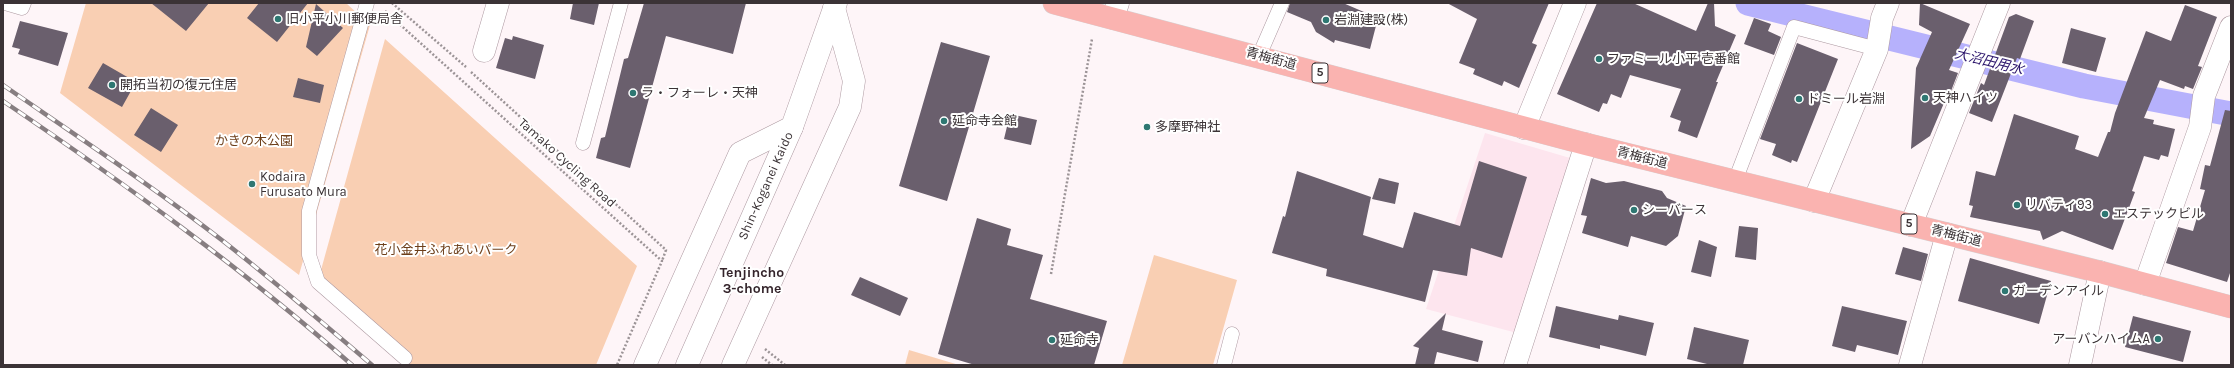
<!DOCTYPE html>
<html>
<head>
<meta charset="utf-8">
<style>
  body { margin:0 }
  #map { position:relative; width:2234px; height:368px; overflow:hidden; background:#fef5f8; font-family:Karla,sans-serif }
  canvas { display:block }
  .frame { position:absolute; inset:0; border:4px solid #3b3336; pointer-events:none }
</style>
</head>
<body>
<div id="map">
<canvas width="2234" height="368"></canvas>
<div class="frame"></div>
</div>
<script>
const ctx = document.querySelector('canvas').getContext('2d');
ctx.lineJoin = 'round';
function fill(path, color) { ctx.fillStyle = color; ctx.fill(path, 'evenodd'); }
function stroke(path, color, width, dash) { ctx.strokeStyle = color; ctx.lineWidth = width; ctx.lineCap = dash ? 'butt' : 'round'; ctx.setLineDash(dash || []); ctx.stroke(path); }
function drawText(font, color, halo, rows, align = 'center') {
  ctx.font = font + ' Karla,"Noto Sans JP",sans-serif'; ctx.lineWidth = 4; ctx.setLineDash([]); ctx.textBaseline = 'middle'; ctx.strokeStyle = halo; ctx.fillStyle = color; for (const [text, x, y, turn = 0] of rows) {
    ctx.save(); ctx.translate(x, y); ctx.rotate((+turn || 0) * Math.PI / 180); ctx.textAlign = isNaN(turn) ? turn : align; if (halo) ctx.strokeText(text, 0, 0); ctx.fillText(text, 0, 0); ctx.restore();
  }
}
const built = new Path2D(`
  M 1485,133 L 1570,158 L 1517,333 L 1426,309 Z`);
const green = new Path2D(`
  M 86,3 L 346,3 L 370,25 L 299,275 L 60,93 Z
  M 385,39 L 637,266 L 596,365 L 404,365 L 316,288 Z
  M 1154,255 L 1237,280 L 1213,365 L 1122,365 Z
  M 909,350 L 959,365 L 905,365 Z`);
const canal = new Path2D(`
  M 1748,3 L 2084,86 L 2231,114`);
const building = new Path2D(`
  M 151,3 L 209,3 L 186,31 Z
  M 259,3 L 308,3 L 277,42 L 247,18 Z
  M 573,3 L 599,3 L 594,25 L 570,19 Z
  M 644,3 L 746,3 L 733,54 L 666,36 L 630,168 L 596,158 L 601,138 L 605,137 L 624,59 L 628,58 Z
  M 1290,3 L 1343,3 L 1378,18 L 1370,49 L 1335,40 L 1334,43 L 1316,32 L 1311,22 L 1287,12 Z
  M 1447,3 L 1549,3 L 1532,43 L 1537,45 L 1519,88 L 1504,81 L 1502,86 L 1473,74 L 1475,69 L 1459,63 L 1477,19 Z
  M 1597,3 L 1633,3 L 1696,31 L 1708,3 L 1714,3 L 1715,26 L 1736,35 L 1716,82 L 1718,82 L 1697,138 L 1678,131 L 1681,121 L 1670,117 L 1681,89 L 1630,75 L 1621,98 L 1611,94 L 1607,104 L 1603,103 L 1599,112 L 1557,94 Z
  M 1920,3 L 1970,24 L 1949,70 L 1958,73 L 1946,104 L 1944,103 L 1930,136 L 1911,149 L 1916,68 L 1932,32 L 1919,25 Z
  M 316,4 L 343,28 L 317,56 L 306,47 Z
  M 2185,5 L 2217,17 L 2198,66 L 2202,67 L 2193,89 L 2185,86 L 2184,89 L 2160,80 L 2144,118 L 2154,120 L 2153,124 L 2175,129 L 2168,157 L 2161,155 L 2159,160 L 2144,156 L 2132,191 L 2135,192 L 2113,250 L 2062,231 L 2043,240 L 2040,231 L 1970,217 L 1973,206 L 1969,205 L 1976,171 L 1995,176 L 2014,114 L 2079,136 L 2075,149 L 2098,157 L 2108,132 L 2110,132 L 2115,113 L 2146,31 L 2171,41 Z
  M 2016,14 L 2034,21 L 2020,59 L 2017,58 L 1992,122 L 1969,113 L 1981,83 L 1984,85 L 2009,17 Z
  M 1754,18 L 1771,24 L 1768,31 L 1781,37 L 1774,55 L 1744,44 Z
  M 20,21 L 68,33 L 58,66 L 18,54 L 20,49 L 12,47 Z
  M 2071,28 L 2106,38 L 2096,72 L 2062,63 Z
  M 513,36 L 544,45 L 535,79 L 496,68 L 505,38 L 512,40 Z
  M 941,42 L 990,56 L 947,201 L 899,186 Z
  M 1797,43 L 1838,59 L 1797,162 L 1792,160 L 1791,163 L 1772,155 L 1776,144 L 1760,139 Z
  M 103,63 L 136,82 L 122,107 L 88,88 Z
  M 298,78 L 324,85 L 320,103 L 293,97 Z
  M 151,108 L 178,125 L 161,152 L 134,135 Z
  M 2225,110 L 2231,111 L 2231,270 L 2227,282 L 2166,263 L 2178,227 L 2193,231 L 2205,190 L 2200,189 L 2205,165 L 2210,166 Z
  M 1010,114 L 1037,120 L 1031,145 L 1004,139 Z
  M 1479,161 L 1527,177 L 1502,258 L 1471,248 L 1467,276 L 1433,270 L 1425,302 L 1326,276 L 1327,269 L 1272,253 L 1283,216 L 1285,217 L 1297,171 L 1371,197 L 1363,235 L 1403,248 L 1414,212 L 1460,226 Z
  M 1379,178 L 1399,183 L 1395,204 L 1372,199 Z
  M 1591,178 L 1606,183 L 1624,181 L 1662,191 L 1667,198 L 1686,206 L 1678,236 L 1666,246 L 1631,236 L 1628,247 L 1582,233 L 1587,216 L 1581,215 Z
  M 977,218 L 1011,229 L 1007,245 L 1043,255 L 1030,299 L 1107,321 L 1094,365 L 975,365 L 938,354 Z
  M 1739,226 L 1758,228 L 1756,260 L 1735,257 Z
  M 1699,240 L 1717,247 L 1711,277 L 1691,272 Z
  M 1903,247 L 1928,254 L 1921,281 L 1895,274 Z
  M 1970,258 L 2051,281 L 2039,324 L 1958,301 Z
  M 860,277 L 908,298 L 900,316 L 851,295 Z
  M 1556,306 L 1618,320 L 1619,315 L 1654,323 L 1646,356 L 1600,345 L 1600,349 L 1549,337 Z
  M 1842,306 L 1907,321 L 1898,355 L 1857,345 L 1855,352 L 1832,346 Z
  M 1446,313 L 1442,330 L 1483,341 L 1478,362 L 1437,352 L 1434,365 L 1415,365 L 1419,348 L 1413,346 Z
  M 2133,316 L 2191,331 L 2183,362 L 2125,347 Z
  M 1694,327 L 1749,340 L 1743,365 L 1711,365 L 1687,359 Z`);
const path = new Path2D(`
  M 392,3 L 466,67
  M 385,11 L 662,261 L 617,365
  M 471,72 L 666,250 L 662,261
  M 1051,274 L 1092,39
  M 765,349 L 785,365
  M 762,357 L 772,365`);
const lane = new Path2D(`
  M 5,3 L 22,8 L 24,3
  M 367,3 L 309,211 L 309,255 L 318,282 L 405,358
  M 1259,56 L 1282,3
  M 583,143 L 621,3
  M 1735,181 L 1794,27 L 1877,49
  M 1224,365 L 1232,334`);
const street = new Path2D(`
  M 1113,18 L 1118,3
  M 484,51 L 498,3
  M 1524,128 L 1575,3
  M 1814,201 L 1877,49 L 1882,18 L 1888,3
  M 1911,225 L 1999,3
  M 2145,284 L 2200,127 L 2204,96 L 2231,27
  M 645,365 L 740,153 L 792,127
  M 733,365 L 850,107 L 854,81 L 834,8
  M 1515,365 L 1586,144
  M 1910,365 L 1947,234
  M 2080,365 L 2100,272`);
const secondary = new Path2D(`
  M 687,365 L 792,127 L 836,3`);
const primary = new Path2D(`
  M 1054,3 L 1586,144 L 2100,272 L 2231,307`);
const rail = new Path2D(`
  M 3,85 C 77,136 152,186 223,241 C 274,281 323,323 372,365
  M 3,101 C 124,183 242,268 352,365`);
const markers = [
  [278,19,4,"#2e7772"],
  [1326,20,4,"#2e7772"],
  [1599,59,4,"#2e7772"],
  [112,85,4,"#2e7772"],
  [633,93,4,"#2e7772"],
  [1925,98,4,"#2e7772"],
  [1799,99,4,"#2e7772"],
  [944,121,4,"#2e7772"],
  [1147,127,4,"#2e7772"],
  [252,184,4,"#2e7772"],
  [2017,205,4,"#2e7772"],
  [1634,210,4,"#2e7772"],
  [2105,214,4,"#2e7772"],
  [2005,291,4,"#2e7772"],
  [2158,339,4,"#2e7772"],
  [1052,340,4,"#2e7772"]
];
const shields = [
  [1320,73,16],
  [1909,224,16]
];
const shieldNames = [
  ["5",1320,73],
  ["5",1909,224]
];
const poiNames = [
  ["旧小平小川郵便局舎",286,19],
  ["岩淵建設(株)",1334,20],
  ["ファミール小平 壱番館",1607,59],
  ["開拓当初の復元住居",120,85],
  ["ラ・フォーレ・天神",641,93],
  ["天神ハイツ",1933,98],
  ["ドミール岩淵",1807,99],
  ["延命寺会館",952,121],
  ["多摩野神社",1155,127],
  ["Kodaira",260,177],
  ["Furusato Mura",260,192],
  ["リバティ93",2025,205],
  ["シーバース",1642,210],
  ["エステックビル",2113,214],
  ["ガーデンアイル",2013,291],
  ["アーバンハイムA",2150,339,"right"],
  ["延命寺",1060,340]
];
const streetNames = [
  ["青梅街道",1271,59,15],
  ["青梅街道",1642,158,14],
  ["Tamako Cycling Road",567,163,42],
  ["Shin-Koganei Kaido",766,186,-66],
  ["青梅街道",1956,236,14]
];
const parkNames = [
  ["かきの木公園",254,141],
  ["花小金井ふれあいパーク",446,250]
];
const waterNames = [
  ["大沼田用水",1989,62,14]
];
const neighbourhoodNames = [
  ["Tenjincho",752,273],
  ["3-chome",752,289]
];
fill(built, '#fde5ee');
fill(green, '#f9cfb3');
stroke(canal, '#b6b1fc', 25);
fill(building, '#6a5f6d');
stroke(lane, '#ad99a1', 15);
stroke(street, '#ad99a1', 23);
stroke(secondary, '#ad99a1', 23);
stroke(primary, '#d4d2d3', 23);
stroke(path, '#9c9497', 2.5, [2, 2]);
stroke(lane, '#fff', 14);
stroke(street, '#fff', 22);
stroke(secondary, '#fff', 22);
stroke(primary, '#fab3b0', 22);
stroke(rail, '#877e81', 4.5);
stroke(rail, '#fff', 3, [9]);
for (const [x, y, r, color] of markers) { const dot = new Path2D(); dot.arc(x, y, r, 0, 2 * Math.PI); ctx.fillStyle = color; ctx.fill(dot); stroke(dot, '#fff', 1.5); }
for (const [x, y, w] of shields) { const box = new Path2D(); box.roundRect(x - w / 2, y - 10, w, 20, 3); ctx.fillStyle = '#fff'; ctx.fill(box); stroke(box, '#3b3336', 1); }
drawText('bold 12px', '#3b3336', null, shieldNames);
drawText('13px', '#3b3336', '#fff', poiNames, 'left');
drawText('13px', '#3b3336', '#fff', streetNames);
drawText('13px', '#6d3f1a', '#fff', parkNames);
drawText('italic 14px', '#2e186d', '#fff', waterNames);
drawText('bold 14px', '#34242b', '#fff', neighbourhoodNames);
</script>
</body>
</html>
